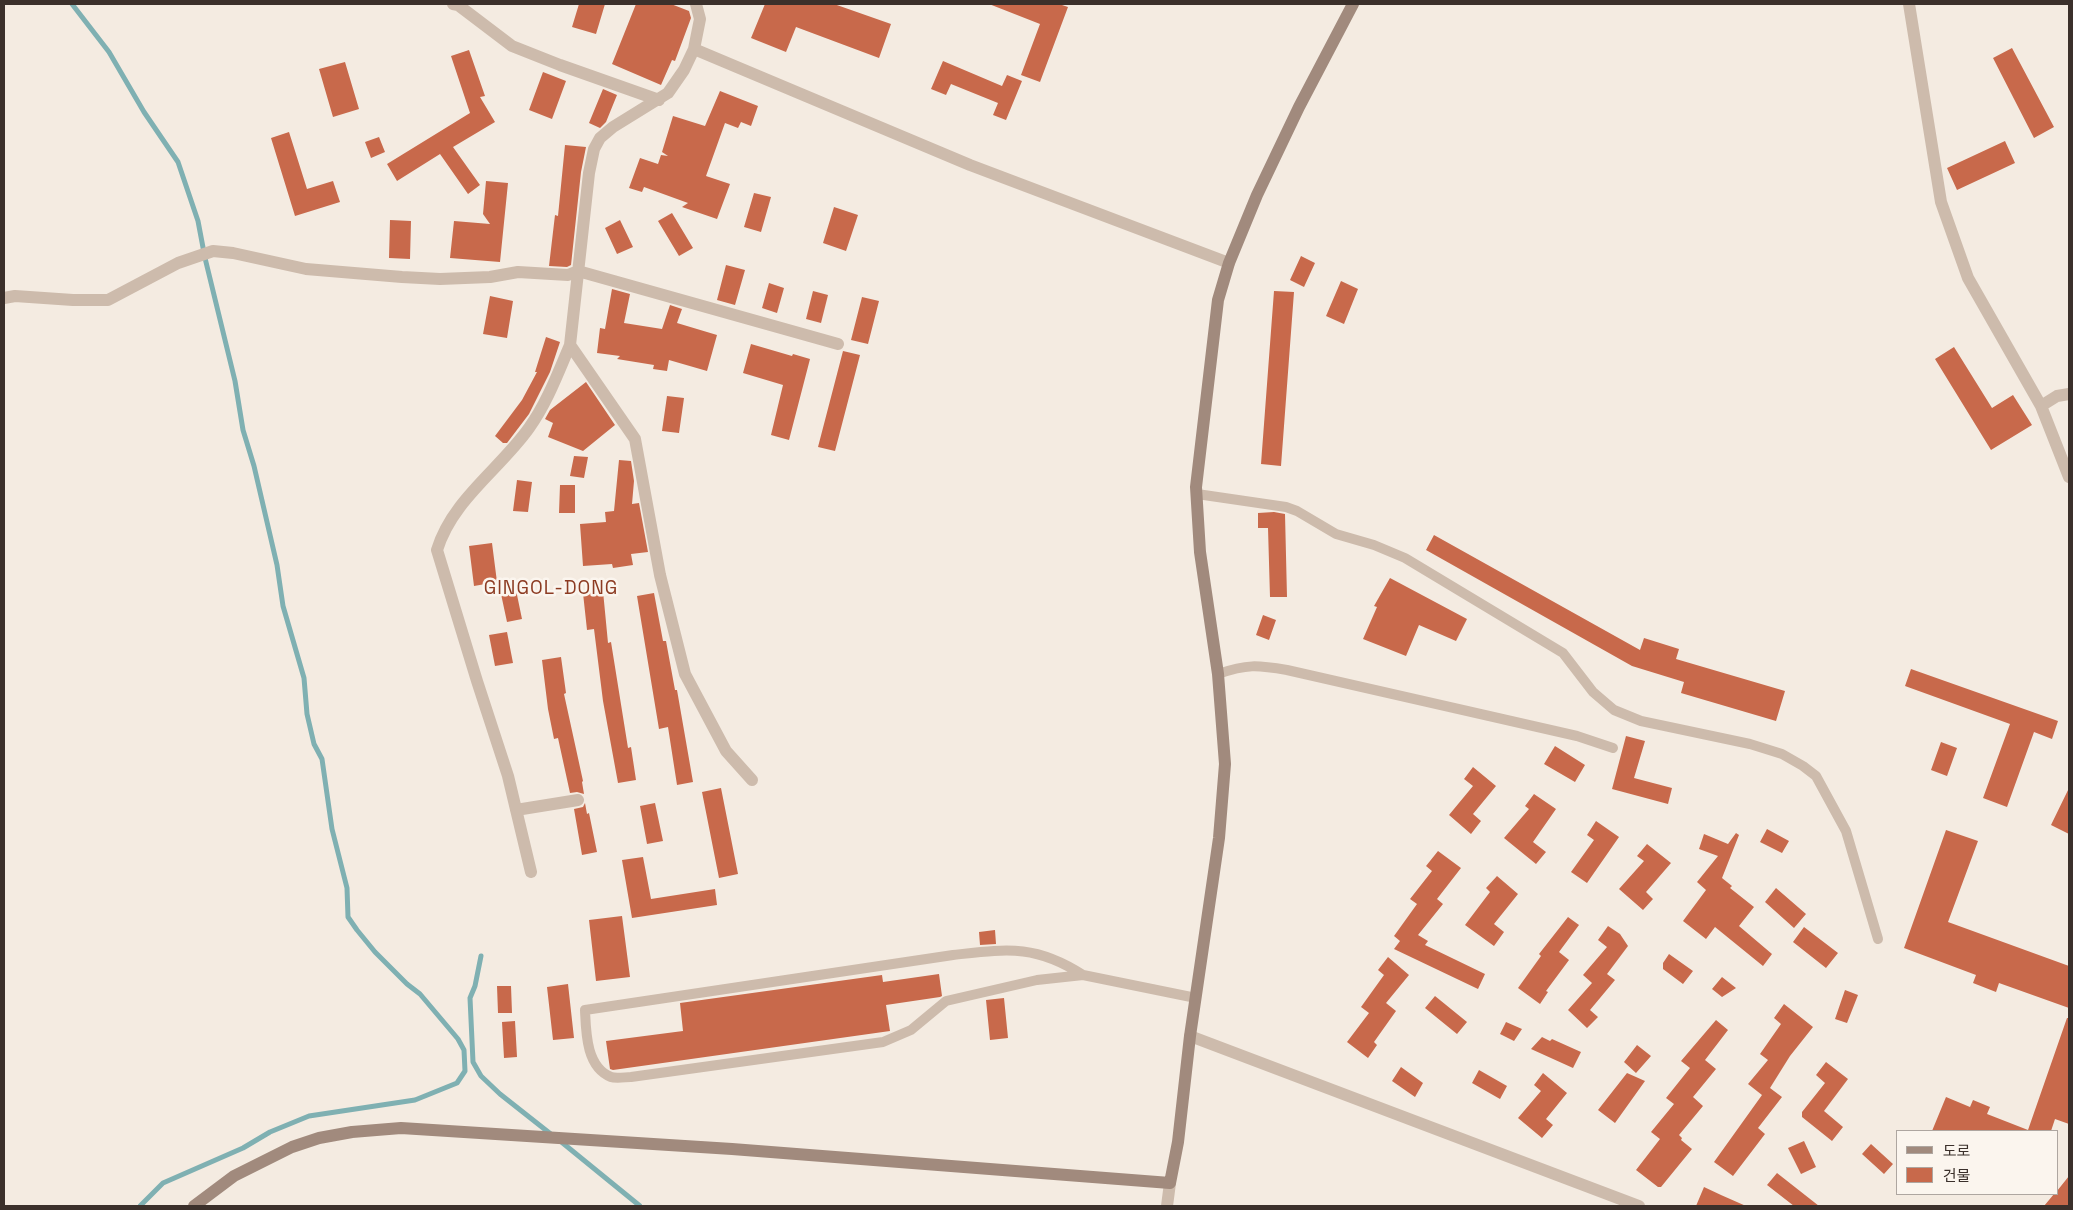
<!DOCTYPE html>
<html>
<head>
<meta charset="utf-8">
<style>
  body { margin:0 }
  #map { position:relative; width:2073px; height:1210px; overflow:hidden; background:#f4ebe1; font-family:"Space Grotesk","Noto Sans KR",sans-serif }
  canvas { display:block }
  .frame { position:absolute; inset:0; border:5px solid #3b302b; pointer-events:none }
  .legend { position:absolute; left:1896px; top:1130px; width:162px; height:65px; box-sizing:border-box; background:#fbf5ee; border:1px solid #aea6a0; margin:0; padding:6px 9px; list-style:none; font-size:15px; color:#3b302b }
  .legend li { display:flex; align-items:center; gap:10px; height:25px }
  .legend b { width:25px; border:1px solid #aea6a0 }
</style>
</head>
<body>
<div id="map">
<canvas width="2073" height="1210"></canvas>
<div class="frame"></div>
<ul class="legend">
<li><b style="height:6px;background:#a18a7d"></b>도로</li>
<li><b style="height:14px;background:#c8694b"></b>건물</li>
</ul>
</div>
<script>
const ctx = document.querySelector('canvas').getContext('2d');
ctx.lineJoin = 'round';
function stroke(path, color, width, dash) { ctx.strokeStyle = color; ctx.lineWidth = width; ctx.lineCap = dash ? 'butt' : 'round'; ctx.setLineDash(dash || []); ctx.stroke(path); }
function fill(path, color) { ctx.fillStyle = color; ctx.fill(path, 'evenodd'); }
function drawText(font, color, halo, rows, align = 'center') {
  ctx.font = font + ' "Space Grotesk",sans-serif'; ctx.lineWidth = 5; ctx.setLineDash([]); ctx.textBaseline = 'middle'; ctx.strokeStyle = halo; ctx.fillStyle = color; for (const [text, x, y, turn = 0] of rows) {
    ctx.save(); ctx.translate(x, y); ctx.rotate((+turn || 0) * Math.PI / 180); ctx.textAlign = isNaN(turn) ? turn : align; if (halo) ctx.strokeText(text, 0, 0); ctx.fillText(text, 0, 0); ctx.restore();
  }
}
const stream = new Path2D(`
  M 72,4 L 109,52 L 144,112 L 178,162 L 198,221 L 205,258 L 235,381 L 243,430 L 254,466 L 277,565 L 283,606 L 304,678 L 307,714 L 314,744 L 322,759 L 332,829 L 347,888 L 348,917 L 357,930 L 375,952 L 407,984 L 420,994 L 458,1039 L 464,1050 L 465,1071 L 457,1083 L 415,1100 L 309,1116 L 270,1132 L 243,1148 L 163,1183 L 140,1206
  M 481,956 L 475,986 L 470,998 L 473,1062 L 481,1076 L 500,1094 L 552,1135
  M 559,1140 L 640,1206`);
const building = new Path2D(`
  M 579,4 L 605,4 L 596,34 L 572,27 Z
  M 636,4 L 671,4 L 689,11 L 691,18 L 675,61 L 672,60 L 661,85 L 612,64 Z
  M 765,4 L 834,4 L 891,24 L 879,58 L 796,27 L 786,52 L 751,38 Z
  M 989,4 L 1059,4 L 1068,7 L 1040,82 L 1021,75 L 1040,24 Z
  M 2012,48 L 2054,127 L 2034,138 L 1993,58 Z
  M 469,50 L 485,96 L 480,97 L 495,122 L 453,147 L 480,185 L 468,194 L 440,154 L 397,181 L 387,164 L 470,113 L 451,56 Z
  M 943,61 L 1002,86 L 1007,75 L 1022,81 L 1006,120 L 993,115 L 998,103 L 951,84 L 946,95 L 931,89 Z
  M 345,62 L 359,109 L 333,117 L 319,69 Z
  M 543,72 L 566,81 L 552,119 L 529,110 Z
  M 603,89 L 617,95 L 606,122 L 600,128 L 589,123 Z
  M 720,91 L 758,106 L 751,126 L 741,122 L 738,128 L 725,123 L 706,176 L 730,184 L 717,219 L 682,207 L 688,203 L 644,187 L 642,192 L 629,188 L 640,158 L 658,164 L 661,155 L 668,156 L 662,152 L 673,116 L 705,126 Z
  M 289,132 L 307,189 L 333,181 L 340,202 L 295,216 L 271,138 Z
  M 379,137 L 385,152 L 371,158 L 365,142 Z
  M 2005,141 L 2015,163 L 1957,190 L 1947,168 Z
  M 565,145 L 586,147 L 581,172 L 571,265 L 567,267 L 549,266 L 555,215 L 558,216 Z
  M 486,181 L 508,183 L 500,262 L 450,258 L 454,221 L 490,224 L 483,214 Z
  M 754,193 L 771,197 L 761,232 L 744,227 Z
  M 834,207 L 858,215 L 846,251 L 823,243 Z
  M 672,213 L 693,248 L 679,256 L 658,221 Z
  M 390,220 L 411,221 L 410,259 L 389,258 Z
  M 620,220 L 633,247 L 617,254 L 605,228 Z
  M 1301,256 L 1315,263 L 1304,287 L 1290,280 Z
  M 726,265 L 745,270 L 735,305 L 717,300 Z
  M 1341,281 L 1358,289 L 1344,324 L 1326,316 Z
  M 769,283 L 784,288 L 777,313 L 762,308 Z
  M 612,289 L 630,294 L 624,323 L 662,329 L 670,305 L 682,309 L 677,323 L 717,335 L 707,371 L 669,360 L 667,371 L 653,369 L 654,365 L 617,359 L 620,356 L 597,353 L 600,328 L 605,329 Z
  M 813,291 L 828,295 L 821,323 L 806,319 Z
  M 1274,291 L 1294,292 L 1281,466 L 1261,464 Z
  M 490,296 L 513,301 L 507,338 L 483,334 Z
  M 862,297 L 879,301 L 868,344 L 851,340 Z
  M 546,337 L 560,342 L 550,372 L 529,414 L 507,443 L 503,443 L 495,436 L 522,400 L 537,372 L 535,372 Z
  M 751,344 L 792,356 L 793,354 L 810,359 L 789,440 L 771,435 L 783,385 L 743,373 Z
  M 1954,347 L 1992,408 L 2013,395 L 2032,425 L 1991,450 L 1935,359 Z
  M 843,351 L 860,355 L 835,451 L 818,447 Z
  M 586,382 L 615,425 L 583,451 L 548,437 L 553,423 L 545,419 L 550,410 Z
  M 667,396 L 684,398 L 679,433 L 662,431 Z
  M 574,456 L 588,457 L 584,478 L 570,476 Z
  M 619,460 L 631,461 L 634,481 L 632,504 L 639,503 L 648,552 L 631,554 L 633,565 L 613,568 L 612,564 L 583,566 L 580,524 L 606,522 L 605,512 L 614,511 Z
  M 517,480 L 532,482 L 528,512 L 513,511 Z
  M 560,485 L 575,485 L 575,513 L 559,513 Z
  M 1274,512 L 1285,514 L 1287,597 L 1270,597 L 1268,528 L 1258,528 L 1258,513 Z
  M 1434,535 L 1640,650 L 1644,638 L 1679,649 L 1676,659 L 1785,691 L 1776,721 L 1681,693 L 1684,682 L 1632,666 L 1426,550 Z
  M 492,543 L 497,582 L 474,586 L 469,546 Z
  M 1390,578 L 1467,619 L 1456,641 L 1419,625 L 1406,656 L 1363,639 L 1377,607 L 1374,606 Z
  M 516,590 L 522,619 L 507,622 L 501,594 Z
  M 603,591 L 608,643 L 611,642 L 628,748 L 631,747 L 636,780 L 618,783 L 603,701 L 594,629 L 587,630 L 583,593 Z
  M 654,593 L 663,641 L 666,641 L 675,690 L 677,690 L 693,782 L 677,785 L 668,727 L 659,729 L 637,596 Z
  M 1263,615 L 1276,620 L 1269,640 L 1256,635 Z
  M 507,632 L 513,663 L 495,666 L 489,635 Z
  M 561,657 L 566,693 L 564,694 L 583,781 L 582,782 L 584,794 L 577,792 L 570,793 L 558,738 L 554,739 L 548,709 L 542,660 Z
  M 1911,669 L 2058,721 L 2052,739 L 2034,732 L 2007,807 L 1983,798 L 2010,724 L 1905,686 Z
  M 1626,736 L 1645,741 L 1634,778 L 1672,788 L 1668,804 L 1612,789 Z
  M 1941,742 L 1957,748 L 1947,776 L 1931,770 Z
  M 1555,746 L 1585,765 L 1575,782 L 1544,764 Z
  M 1473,767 L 1496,786 L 1473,814 L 1481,821 L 1471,834 L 1449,815 L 1473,786 L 1464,779 Z
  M 721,788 L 738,874 L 719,878 L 702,792 Z
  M 2069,788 L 2069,834 L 2051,825 Z
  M 1534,794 L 1556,809 L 1533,842 L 1546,852 L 1536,864 L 1504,838 L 1529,809 L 1525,806 Z
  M 585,803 L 587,814 L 589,813 L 597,852 L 582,855 L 574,809 L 583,807 Z
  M 655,803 L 663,841 L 647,844 L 640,806 Z
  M 1596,821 L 1619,837 L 1587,883 L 1571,872 L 1594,840 L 1587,835 Z
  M 1767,829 L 1789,841 L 1782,853 L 1760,842 Z
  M 1946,830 L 1978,841 L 1948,922 L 2069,966 L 2069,1008 L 1999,983 L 1996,992 L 1973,983 L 1976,975 L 1904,948 Z
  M 1736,833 L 1739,835 L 1722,878 L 1732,886 L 1730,888 L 1754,907 L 1739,926 L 1772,954 L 1763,966 L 1715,927 L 1706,939 L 1683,921 L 1706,890 L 1697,882 L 1718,856 L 1699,849 L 1704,834 L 1728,844 Z
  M 1647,844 L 1671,863 L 1646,892 L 1653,899 L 1643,910 L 1619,889 L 1644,861 L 1637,856 Z
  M 1438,851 L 1461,868 L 1437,899 L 1443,904 L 1418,935 L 1428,941 L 1425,945 L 1485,974 L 1478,989 L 1394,949 L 1400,941 L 1394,936 L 1417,904 L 1410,899 L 1432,871 L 1426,866 Z
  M 643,857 L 651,899 L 715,889 L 717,905 L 632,918 L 622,860 Z
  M 1497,876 L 1518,894 L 1494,924 L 1504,932 L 1494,946 L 1465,925 L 1490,892 L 1486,888 Z
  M 1776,888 L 1806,914 L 1794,928 L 1765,902 Z
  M 622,916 L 630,977 L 596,981 L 589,920 Z
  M 1568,917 L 1579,925 L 1559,952 L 1569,960 L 1546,991 L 1548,992 L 1540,1004 L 1518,988 L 1541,956 L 1539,954 Z
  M 1608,926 L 1620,934 L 1628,946 L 1607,974 L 1615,980 L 1590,1010 L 1598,1017 L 1587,1028 L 1568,1010 L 1592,983 L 1583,975 L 1607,947 L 1598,940 Z
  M 1804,927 L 1838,953 L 1826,968 L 1793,942 Z
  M 995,930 L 996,944 L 980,945 L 979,932 Z
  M 1669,954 L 1693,971 L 1683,984 L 1663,969 L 1663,963 Z
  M 1388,957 L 1409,975 L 1386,1003 L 1396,1011 L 1374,1042 L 1377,1045 L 1368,1058 L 1347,1042 L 1369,1013 L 1361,1007 L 1384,975 L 1378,970 Z
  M 939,974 L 942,996 L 940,997 L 886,1005 L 890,1031 L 613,1070 L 610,1069 L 606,1041 L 683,1031 L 680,1003 L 882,975 L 883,982 Z
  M 1722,977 L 1736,988 L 1722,997 L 1712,989 Z
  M 568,984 L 574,1038 L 553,1040 L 547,987 Z
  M 497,986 L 511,986 L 512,1013 L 498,1013 Z
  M 1845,990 L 1858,995 L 1847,1023 L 1835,1019 Z
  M 1435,996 L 1467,1022 L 1457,1034 L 1425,1008 Z
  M 1004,998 L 1008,1038 L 990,1040 L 986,1000 Z
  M 1784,1004 L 1813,1027 L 1790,1056 L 1770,1088 L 1782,1097 L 1758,1128 L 1765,1134 L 1733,1176 L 1714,1162 L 1762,1095 L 1748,1084 L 1768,1060 L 1760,1054 L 1781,1024 L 1774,1018 Z
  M 2067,1018 L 2069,1018 L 2069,1124 L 2055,1119 L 2051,1131 L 1932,1131 L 1946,1097 L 1970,1107 L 1973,1100 L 1990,1107 L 1987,1114 L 2028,1130 Z
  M 1716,1020 L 1728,1030 L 1705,1060 L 1716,1069 L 1693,1097 L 1703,1106 L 1679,1135 L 1682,1138 L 1681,1140 L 1692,1149 L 1661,1187 L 1658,1187 L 1636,1170 L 1660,1139 L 1651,1132 L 1674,1104 L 1666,1098 L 1690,1068 L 1681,1061 Z
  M 515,1021 L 517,1057 L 504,1058 L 502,1022 Z
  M 1506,1022 L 1522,1029 L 1514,1041 L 1500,1034 Z
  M 1542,1037 L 1550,1041 L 1552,1039 L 1581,1052 L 1573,1068 L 1531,1049 Z
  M 1637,1045 L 1651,1056 L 1636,1073 L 1624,1062 Z
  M 1826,1062 L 1848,1079 L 1824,1111 L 1843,1127 L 1832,1141 L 1802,1117 L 1802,1112 L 1825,1083 L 1816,1075 Z
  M 1401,1067 L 1423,1083 L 1415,1097 L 1392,1081 Z
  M 1479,1070 L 1507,1086 L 1500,1099 L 1472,1083 Z
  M 1543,1073 L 1567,1093 L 1546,1119 L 1553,1125 L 1542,1138 L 1518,1118 L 1541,1091 L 1534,1085 Z
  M 1627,1073 L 1645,1081 L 1615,1123 L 1598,1110 Z
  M 1804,1141 L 1816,1167 L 1801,1174 L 1788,1148 Z
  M 1871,1144 L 1893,1164 L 1884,1174 L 1862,1154 Z
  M 1777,1173 L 1819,1206 L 1794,1206 L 1767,1185 Z
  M 2069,1176 L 2069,1206 L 2044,1206 L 2054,1194 L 2057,1194 L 2057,1191 Z
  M 1704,1187 L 1721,1195 L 1746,1206 L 1696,1206 Z`);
const lane = new Path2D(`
  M 1197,494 L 1286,507 L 1297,511 L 1336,534 L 1374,545 L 1405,558 L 1563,653 L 1593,692 L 1614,710 L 1641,721 L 1750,744 L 1782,754 L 1803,766 L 1816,776 L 1846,831 L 1878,939
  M 1218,674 C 1247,664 1257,665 1287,670 L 1577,736 L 1613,748
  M 1083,975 C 1035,944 1007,949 953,955 L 585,1010 C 586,1032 586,1067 611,1077 C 616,1079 626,1077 631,1077 L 883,1042 L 911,1030 L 946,1001 L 1037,980 L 1083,975 L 1196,998`);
const street = new Path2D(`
  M 453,4 L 458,5 L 512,46 L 560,65 L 659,100
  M 696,4 L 700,19 L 694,49 L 684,70 L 668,93 L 613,127 L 600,138 L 594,149 L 589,173 L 570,345 L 635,439 L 660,575 L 685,674 L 726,751 L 752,780
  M 1909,4 L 1941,202 L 1968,278 L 2041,406 L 2069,477
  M 694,49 L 970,165 L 1229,263
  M 4,298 L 15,296 L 73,300 L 108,300 L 178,263 L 213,251 L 233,253 L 306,269 L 402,277 L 440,279 L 490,277 L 518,272 L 568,275 L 578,271 L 838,344
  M 2041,406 L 2057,396 L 2069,394
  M 516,810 L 578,800
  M 531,872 L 508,776 L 477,681 L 437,550 C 452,500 500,469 529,428 C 547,403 558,373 570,345
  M 1190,1036 L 1639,1206
  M 1167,1206 L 1170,1183`);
const secondary = new Path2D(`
  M 194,1206 L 234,1176 L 292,1147 L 319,1138 L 352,1132 L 401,1128 L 732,1149 L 1170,1183 L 1178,1142 L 1190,1036 L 1219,838 L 1225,764 L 1218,674 L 1200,552 L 1196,487 L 1218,300 L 1229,263 L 1257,195 L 1299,107 L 1353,4`);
const quarterNames = [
  ["GINGOL-DONG",551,589]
];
stroke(stream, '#7fb0b2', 5);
fill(building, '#c8694b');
stroke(lane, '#cdbbac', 10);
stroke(street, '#cdbbac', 12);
stroke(secondary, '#a18a7d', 12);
ctx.letterSpacing = '1px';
drawText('19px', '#8c3b22', '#fbf5ee', quarterNames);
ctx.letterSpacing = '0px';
</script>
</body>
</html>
